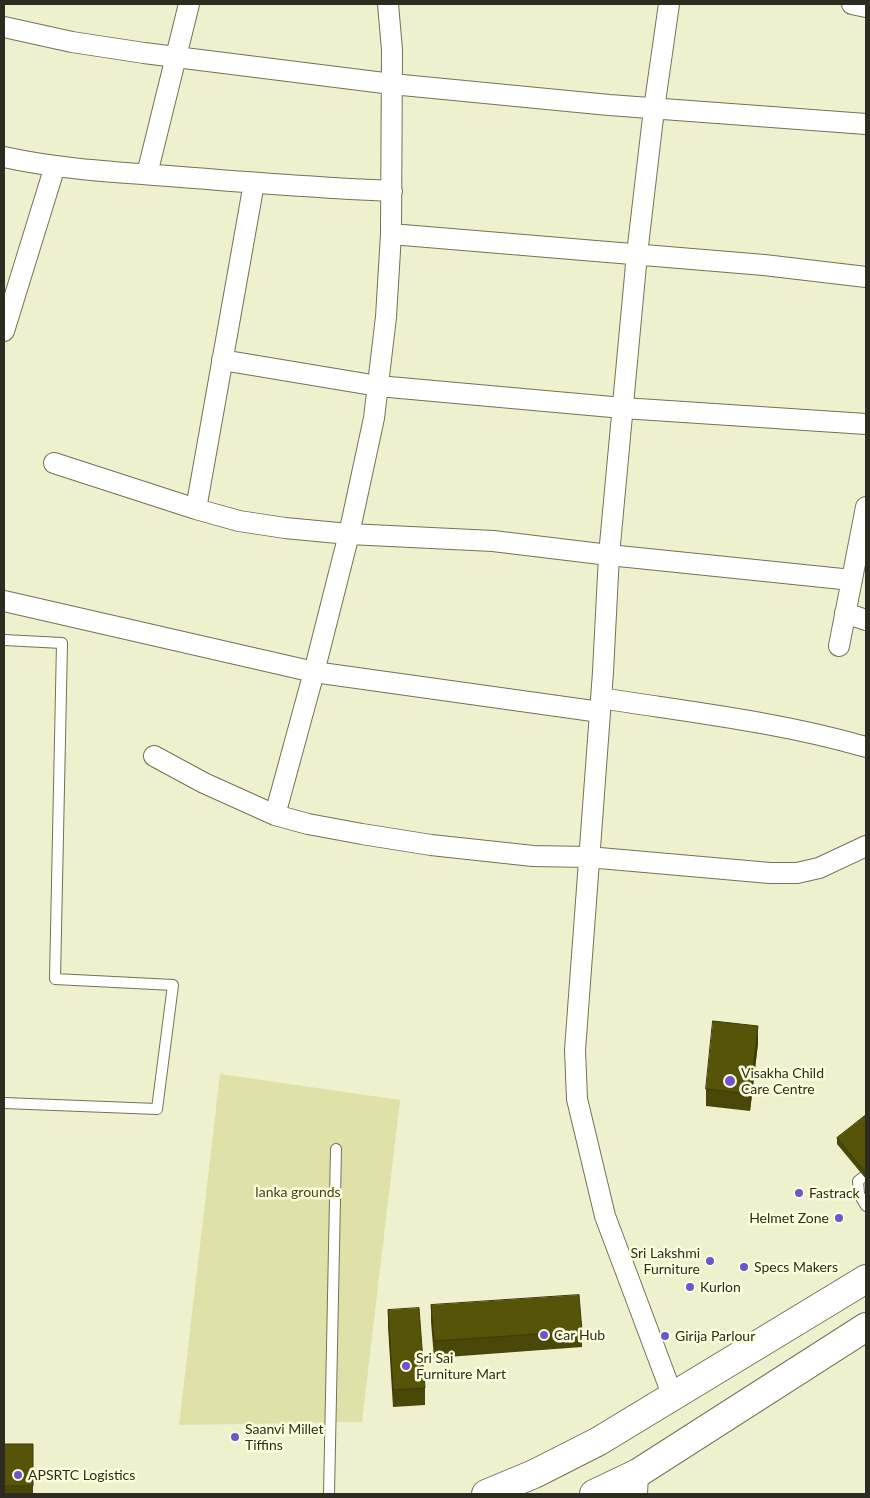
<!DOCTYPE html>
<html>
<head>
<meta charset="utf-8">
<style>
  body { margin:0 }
  #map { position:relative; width:870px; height:1498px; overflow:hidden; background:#eef0ce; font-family:Lato,sans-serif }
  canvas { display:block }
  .frame { position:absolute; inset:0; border:5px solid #2c2c20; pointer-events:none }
</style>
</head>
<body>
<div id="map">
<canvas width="870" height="1498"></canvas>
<div class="frame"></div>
</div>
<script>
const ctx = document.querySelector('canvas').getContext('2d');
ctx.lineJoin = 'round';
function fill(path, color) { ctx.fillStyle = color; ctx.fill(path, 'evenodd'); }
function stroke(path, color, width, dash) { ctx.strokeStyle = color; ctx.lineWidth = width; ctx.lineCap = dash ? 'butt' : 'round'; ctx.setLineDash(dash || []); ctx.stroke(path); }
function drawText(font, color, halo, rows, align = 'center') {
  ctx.font = font + ' Lato,sans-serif'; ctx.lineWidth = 5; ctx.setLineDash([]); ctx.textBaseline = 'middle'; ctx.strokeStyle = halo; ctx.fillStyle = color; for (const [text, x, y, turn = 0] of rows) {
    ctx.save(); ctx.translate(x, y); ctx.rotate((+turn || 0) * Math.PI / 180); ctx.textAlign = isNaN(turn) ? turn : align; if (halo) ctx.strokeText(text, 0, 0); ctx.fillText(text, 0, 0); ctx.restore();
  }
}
const green = new Path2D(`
  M 220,1074 L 400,1100 L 362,1422 L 179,1425 Z`);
const lane = new Path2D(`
  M 4,640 L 62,643 L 55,979 L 173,985 L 157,1109 L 4,1103
  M 866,1175 L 858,1181 L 859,1194 L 866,1206
  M 329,1494 L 336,1149`);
const street = new Path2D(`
  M 669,4 L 654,109 L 637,254 L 609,555 L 852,580
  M 852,4 L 866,7
  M 4,27 L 72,42 L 144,53 L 392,84 L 609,105 L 866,124
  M 4,157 C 58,169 114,172 169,176 C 243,182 318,188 392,191
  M 147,174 L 189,4
  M 391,234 L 764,265 L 866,277
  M 4,331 L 55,166
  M 222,360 L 378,386 L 623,408 L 866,424
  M 54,463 L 196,509 L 239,521 L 285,528 L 349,534 L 493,541 L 609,555 L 603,672 L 575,1050 L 577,1099 L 605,1216 L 673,1397
  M 196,509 L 254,183
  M 4,601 L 314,672 L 600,712
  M 845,613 L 866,620
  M 839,646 L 866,507
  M 601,698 C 689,712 780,722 866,747
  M 154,756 L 204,783 L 275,815 L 308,824 L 362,834 L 431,845 L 533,856 L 588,857 L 770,873 L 797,873 L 819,868 L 866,846
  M 275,815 L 314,672 L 349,534 L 374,418 L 386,317 L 391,234 L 392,50 L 388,4
  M 637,1494 L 638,1473`);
const primary = new Path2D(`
  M 486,1494 L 534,1474 L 599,1441 L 866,1279
  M 594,1494 L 638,1473 L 866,1327`);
const wall = new Path2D(`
  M 758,1043 L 750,1111 L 706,1106 L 706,1089 Z
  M 866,1116 L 866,1179 L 837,1144 L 837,1138 Z
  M 431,1305 L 582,1331 L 582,1347 L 434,1358 L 431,1322 Z
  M 388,1310 L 425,1388 L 425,1405 L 393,1407 L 388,1327 Z
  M 4,1444 L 33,1444 L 33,1494 L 4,1494 Z`);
const shadedWall = new Path2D(`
  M 758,1026 L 758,1043 L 750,1111 L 750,1094 Z`);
const building = new Path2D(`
  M 713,1021 L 758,1026 L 750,1094 L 706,1089 Z
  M 866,1115 L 866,1173 L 837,1138 Z
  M 579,1295 L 582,1331 L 434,1341 L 431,1305 Z
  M 419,1308 L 425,1388 L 393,1390 L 388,1310 Z
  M 4,1444 L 33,1444 L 33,1486 L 4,1486 Z`);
const markers = [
  [730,1081,6,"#6e54cd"],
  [799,1193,5,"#6e54cd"],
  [839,1218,5,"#6e54cd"],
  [710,1261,5,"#6e54cd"],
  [744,1267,5,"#6e54cd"],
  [690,1287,5,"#6e54cd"],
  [544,1335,5,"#6e54cd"],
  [665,1336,5,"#6e54cd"],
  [406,1366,5,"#6e54cd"],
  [235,1437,5,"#6e54cd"],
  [18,1475,5,"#6e54cd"]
];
const poiNames = [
  ["Visakha Child",741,1073],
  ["Care Centre",741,1089],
  ["Fastrack",809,1193],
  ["Helmet Zone",829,1218,"right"],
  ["Sri Lakshmi",700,1253,"right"],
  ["Furniture",700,1269,"right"],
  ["Specs Makers",754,1267],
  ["Kurlon",700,1287],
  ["Car Hub",554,1335],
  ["Girija Parlour",675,1336],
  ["Sri Sai",416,1358],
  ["Furniture Mart",416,1374],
  ["Saanvi Millet",245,1429],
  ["Tiffins",245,1445],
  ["APSRTC Logistics",28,1475]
];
const parkNames = [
  ["lanka grounds",298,1192]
];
fill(green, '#e0e1a9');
stroke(lane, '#727355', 12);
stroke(street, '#727355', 22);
stroke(primary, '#727355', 30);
stroke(lane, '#fff', 10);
stroke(street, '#fff', 20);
stroke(primary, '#fff', 28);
fill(wall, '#494808');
fill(shadedWall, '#3c3b06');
fill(building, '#555409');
stroke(building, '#3c3b06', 1);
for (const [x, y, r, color] of markers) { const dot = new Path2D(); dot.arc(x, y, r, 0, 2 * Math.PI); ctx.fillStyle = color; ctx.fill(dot); stroke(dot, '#fcfddb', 2); }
drawText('14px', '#2c2c20', '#fcfddb', poiNames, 'left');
drawText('14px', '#43441d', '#fcfddb', parkNames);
</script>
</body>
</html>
